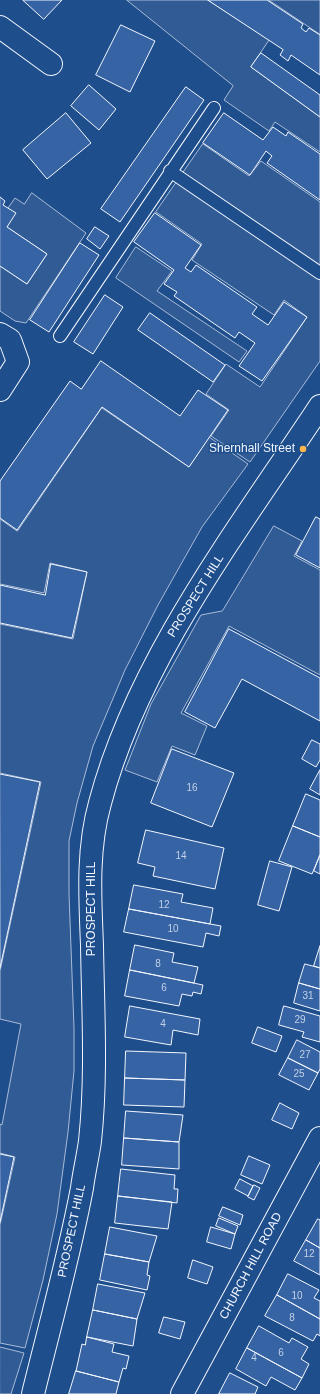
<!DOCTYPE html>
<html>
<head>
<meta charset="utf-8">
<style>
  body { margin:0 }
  canvas { display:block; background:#1f4e8c }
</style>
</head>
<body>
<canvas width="320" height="1394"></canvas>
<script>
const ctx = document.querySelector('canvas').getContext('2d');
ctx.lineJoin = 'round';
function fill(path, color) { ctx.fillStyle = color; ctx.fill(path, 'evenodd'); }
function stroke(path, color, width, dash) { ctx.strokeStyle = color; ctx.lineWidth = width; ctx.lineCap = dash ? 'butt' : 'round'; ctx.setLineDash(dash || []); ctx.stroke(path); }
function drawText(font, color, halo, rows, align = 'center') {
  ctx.font = font + ' Helvetica,sans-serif'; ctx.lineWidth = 3; ctx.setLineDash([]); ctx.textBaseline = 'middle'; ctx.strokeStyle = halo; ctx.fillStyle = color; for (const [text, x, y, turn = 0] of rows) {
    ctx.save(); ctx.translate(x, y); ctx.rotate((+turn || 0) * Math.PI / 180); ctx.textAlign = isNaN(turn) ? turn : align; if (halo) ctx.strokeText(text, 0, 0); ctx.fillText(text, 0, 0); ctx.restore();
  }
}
const built = new Path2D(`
  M 127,0 L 208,0 L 269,40 L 251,67 L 320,117 L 320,152 L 275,122 L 269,131 L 224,100 L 233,86 Z
  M 269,0 L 320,0 L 320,34 Z
  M 203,144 L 249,176 L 261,161 L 320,202 L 320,361 L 250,462 L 211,436 L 229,410 L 206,394 L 226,364 L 260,387 L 307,317 L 284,300 L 274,315 L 192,260 L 202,244 L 156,212 Z
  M 32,193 L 86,233 L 26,323 L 15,321 L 0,311 L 0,266 L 27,284 L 47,254 L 7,227 L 8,208 L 15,198 L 24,204 Z
  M 136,247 L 172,271 L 157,291 L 247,351 L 239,362 L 116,278 Z
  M 102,408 L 189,467 L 209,437 L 248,464 L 202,527 L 158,605 L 125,670 L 93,746 L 77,803 L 69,841 L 69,894 L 74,1028 L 74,1071 L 68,1132 L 57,1214 L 43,1280 L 25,1348 L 0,1343 L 0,1225 L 15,1157 L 0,1153 L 0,1124 L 2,1125 L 21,1024 L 0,1019 L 0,971 L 41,782 L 0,773 L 0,624 L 73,639 L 87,572 L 50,563 L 44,593 L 0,584 L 0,519 L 17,531 Z
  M 274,526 L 302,541 L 294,556 L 320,570 L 320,675 L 229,626 L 181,713 L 207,726 L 195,755 L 172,746 L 157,782 L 125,770 L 151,704 L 201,615 L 222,611 Z
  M 0,1347 L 24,1353 L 11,1394 L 0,1394 Z`);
const building = new Path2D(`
  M 23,0 L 62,0 L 44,19 Z
  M 208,0 L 267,0 L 303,24 L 301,28 L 306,32 L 309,28 L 320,35 L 320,75 L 291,55 L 288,61 L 280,55 L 283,50 Z
  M 121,25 L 155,41 L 130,92 L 96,75 Z
  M 261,53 L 320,95 L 320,117 L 251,67 Z
  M 89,85 L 116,109 L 99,130 L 71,106 Z
  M 186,87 L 204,100 L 120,222 L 101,209 Z
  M 66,113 L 91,143 L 47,179 L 23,150 Z
  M 224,113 L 263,140 L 273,127 L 286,136 L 288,132 L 320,154 L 320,200 L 267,163 L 272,156 L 266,151 L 250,175 L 203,143 Z
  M 0,197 L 5,201 L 3,205 L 16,213 L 7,227 L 47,254 L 27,284 L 0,266 Z
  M 155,213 L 201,245 L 185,268 L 191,272 L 196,265 L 257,307 L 252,314 L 268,325 L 284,302 L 307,317 L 262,381 L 239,366 L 255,343 L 239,332 L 235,338 L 174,296 L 177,292 L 164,284 L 174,270 L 134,242 Z
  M 95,227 L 109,236 L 100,249 L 87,239 Z
  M 80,243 L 99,255 L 49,332 L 30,320 Z
  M 105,295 L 123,307 L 93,354 L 74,342 Z
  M 150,313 L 225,365 L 213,382 L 138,330 Z
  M 101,361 L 180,416 L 198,390 L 228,410 L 189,467 L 102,407 L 17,530 L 0,518 L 0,481 L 70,381 L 81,389 Z
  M 316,517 L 320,519 L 320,568 L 296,555 Z
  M 51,564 L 87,572 L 72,638 L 0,623 L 0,585 L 45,595 Z
  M 229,629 L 320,678 L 320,721 L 242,679 L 215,728 L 185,712 Z
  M 312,740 L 320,744 L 320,760 L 316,767 L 302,759 Z
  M 172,749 L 234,773 L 212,827 L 151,803 Z
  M 320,770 L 320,795 L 310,789 Z
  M 0,774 L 40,782 L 0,968 Z
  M 306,794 L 320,800 L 320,837 L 293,826 Z
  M 293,826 L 320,837 L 320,855 L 312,874 L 279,861 Z
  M 146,830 L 224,848 L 215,889 L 153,876 L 155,867 L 138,863 Z
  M 320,855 L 320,874 L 314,871 Z
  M 270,861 L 292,867 L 279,911 L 258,905 Z
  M 134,885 L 183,894 L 181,902 L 213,908 L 210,924 L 129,909 Z
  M 129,909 L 221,926 L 219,936 L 206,933 L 203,947 L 124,932 Z
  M 135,945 L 174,953 L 172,962 L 198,967 L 194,983 L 130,970 Z
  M 320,946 L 320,968 L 314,966 Z
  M 305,964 L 320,968 L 320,989 L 299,983 Z
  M 130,970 L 203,985 L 201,994 L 193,992 L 192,996 L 182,994 L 179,1006 L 125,996 Z
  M 299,983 L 320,989 L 320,1011 L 294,1003 Z
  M 130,1006 L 200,1019 L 198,1035 L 173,1030 L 171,1045 L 125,1037 Z
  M 284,1006 L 320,1016 L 320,1042 L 302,1037 L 304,1032 L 279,1025 Z
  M 258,1027 L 282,1036 L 276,1052 L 252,1043 Z
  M 297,1040 L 320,1052 L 320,1069 L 318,1073 L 288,1058 Z
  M 126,1051 L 186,1053 L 185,1080 L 125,1078 Z
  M 288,1058 L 318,1073 L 309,1090 L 279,1075 Z
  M 125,1078 L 185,1080 L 184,1107 L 124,1105 Z
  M 280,1103 L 299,1113 L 292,1129 L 272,1120 Z
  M 126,1111 L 183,1115 L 179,1142 L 124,1138 Z
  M 124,1138 L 179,1142 L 179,1169 L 122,1165 Z
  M 0,1154 L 14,1157 L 0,1222 Z
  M 249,1156 L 270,1165 L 262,1184 L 241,1175 Z
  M 121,1169 L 175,1175 L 174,1189 L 178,1189 L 177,1203 L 118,1196 Z
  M 240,1179 L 253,1186 L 248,1196 L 235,1189 Z
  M 254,1185 L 260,1188 L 254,1200 L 248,1197 Z
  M 118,1196 L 172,1202 L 168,1229 L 115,1223 Z
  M 223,1207 L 243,1215 L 240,1225 L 219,1216 Z
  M 219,1218 L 238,1226 L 235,1234 L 216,1226 Z
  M 318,1219 L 320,1220 L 320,1248 L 306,1240 Z
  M 110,1227 L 157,1236 L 149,1262 L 105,1254 Z
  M 211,1227 L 235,1234 L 231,1249 L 207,1242 Z
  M 306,1240 L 320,1248 L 320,1275 L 294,1261 Z
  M 105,1254 L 149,1262 L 147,1275 L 150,1276 L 147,1290 L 100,1280 Z
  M 193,1260 L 213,1267 L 207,1284 L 188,1278 Z
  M 288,1274 L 319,1290 L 314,1298 L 320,1301 L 320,1319 L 277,1295 Z
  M 98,1284 L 145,1293 L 137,1319 L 93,1310 Z
  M 277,1295 L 320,1319 L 320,1336 L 317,1334 L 313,1341 L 265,1316 Z
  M 93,1310 L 137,1319 L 133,1346 L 87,1337 Z
  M 164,1317 L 185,1322 L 180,1339 L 159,1333 Z
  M 259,1326 L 289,1343 L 292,1338 L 308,1347 L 301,1359 L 309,1364 L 302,1378 L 247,1348 Z
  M 87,1337 L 114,1344 L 112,1352 L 129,1356 L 126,1369 L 123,1368 L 119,1382 L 76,1371 L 82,1344 L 85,1345 Z
  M 247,1348 L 302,1378 L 295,1390 L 271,1377 L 266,1386 L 236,1369 Z
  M 76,1371 L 119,1382 L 116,1394 L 69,1394 Z
  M 230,1373 L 258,1387 L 255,1394 L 219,1394 Z`);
const lane = new Path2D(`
  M 170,171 L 320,273
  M 60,336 L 214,108`);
const street = new Path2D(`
  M 0,27 L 51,64
  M 0,334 L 10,340 L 18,362 L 0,390
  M 33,1394 C 50,1325 69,1257 82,1188 C 84,1172 88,1156 90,1141 C 97,1076 93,1010 92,945 C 90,897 87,849 100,803 C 138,659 239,529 320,406
  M 182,1394 L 320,1138`);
const markers = [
  [303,449,4,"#ffb74d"]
];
const numberNames = [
  ["16",192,788],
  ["14",181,856],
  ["12",164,905],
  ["10",173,929],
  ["8",158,964],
  ["6",164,988],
  ["31",308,996],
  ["29",300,1020],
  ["4",163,1024],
  ["27",305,1055],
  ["25",299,1074],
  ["12",309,1254],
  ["10",297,1296],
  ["8",292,1318],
  ["6",281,1353],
  ["4",254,1358]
];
const poiNames = [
  ["Shernhall Street",295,449]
];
const streetNames = [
  ["PROSPECT HILL",196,596,-58],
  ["PROSPECT HILL",92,909,-90],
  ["PROSPECT HILL",72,1231,-78],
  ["CHURCH HILL ROAD",251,1266,-62]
];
fill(built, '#305b95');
stroke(built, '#a8bbd7', 1);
fill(building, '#3563a3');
stroke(building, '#f2f6ff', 1);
stroke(lane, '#f2f6ff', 14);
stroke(street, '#f2f6ff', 24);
stroke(lane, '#1f4e8c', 12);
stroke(street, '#1f4e8c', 22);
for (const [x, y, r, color] of markers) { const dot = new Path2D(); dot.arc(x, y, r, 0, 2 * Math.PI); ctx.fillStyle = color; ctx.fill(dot); stroke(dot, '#1f4e8c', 1.5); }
drawText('10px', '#c3d1e8', null, numberNames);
drawText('12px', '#f2f6ff', '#1f4e8c', poiNames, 'right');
drawText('12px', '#f2f6ff', '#1f4e8c', streetNames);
</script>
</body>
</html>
